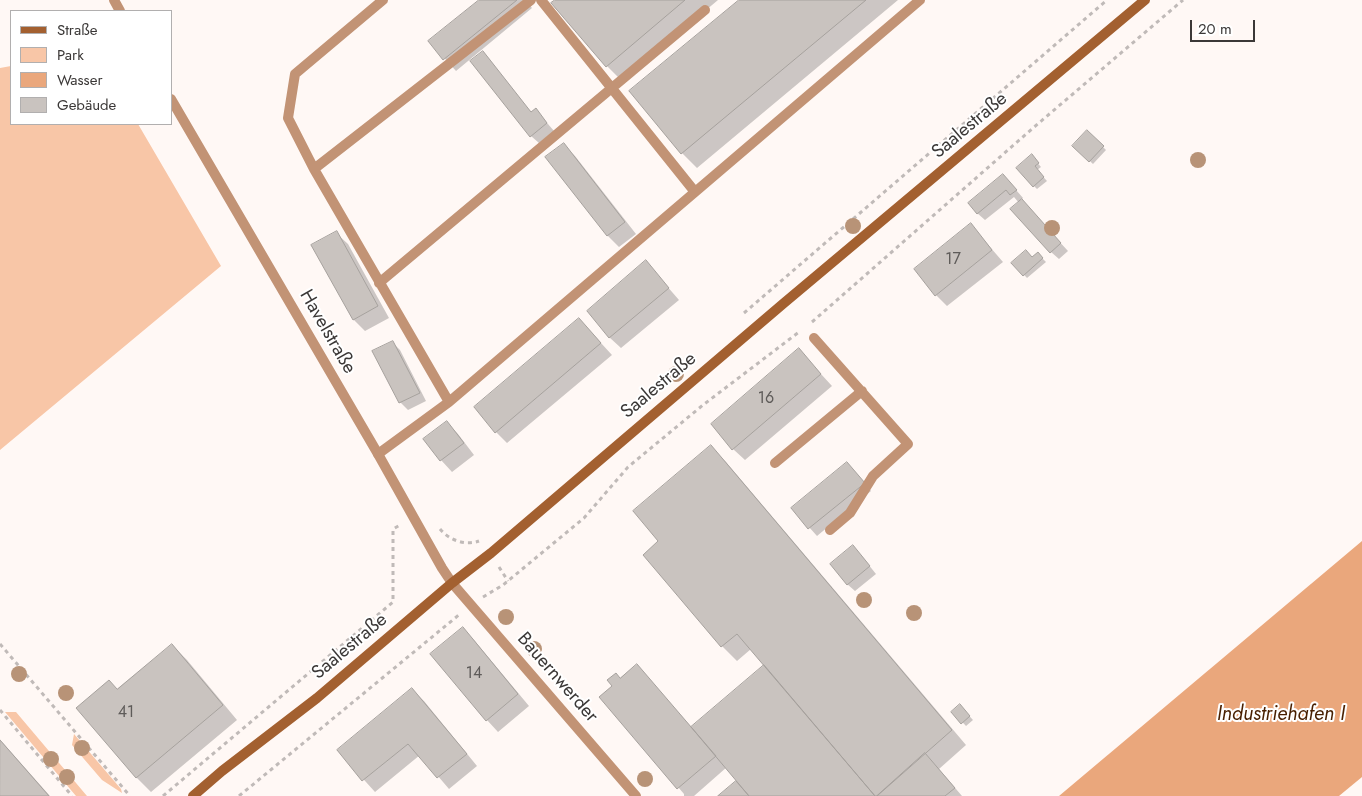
<!DOCTYPE html>
<html>
<head>
<meta charset="utf-8">
<style>
  body { margin:0 }
  #map { position:relative; width:1362px; height:796px; overflow:hidden; background:#fff8f5; font-family:Jost,sans-serif }
  canvas { display:block }
  .legend { position:absolute; left:10px; top:10px; width:162px; height:115px; box-sizing:border-box; background:#fff; border:1px solid #b1afaf; margin:0; padding:6px 9px; list-style:none; font-size:15px; color:#3b3837 }
  .legend li { display:flex; align-items:center; gap:10px; height:25px }
  .legend b { width:25px; border:1px solid #b1afaf }
  .scale { position:absolute; left:1190px; top:20px; width:65px; height:22px; box-sizing:border-box; border:2px solid #3b3837; border-top:0; padding-left:6px; font-size:15px; line-height:18px; white-space:nowrap; color:#3b3837; -webkit-text-stroke:4px #fff; paint-order:stroke }
</style>
</head>
<body>
<div id="map">
<canvas width="1362" height="796"></canvas>
<ul class="legend">
<li><b style="height:6px;background:#a36030"></b>Straße</li>
<li><b style="height:14px;background:#f8c6a7"></b>Park</li>
<li><b style="height:14px;background:#eaa77c"></b>Wasser</li>
<li><b style="height:14px;background:#c9c3bf"></b>Gebäude</li>
</ul>
<div class="scale">20 m</div>
</div>
<script>
const ctx = document.querySelector('canvas').getContext('2d');
ctx.lineJoin = 'round';
function fill(path, color) { ctx.fillStyle = color; ctx.fill(path, 'evenodd'); }
function stroke(path, color, width, dash) { ctx.strokeStyle = color; ctx.lineWidth = width; ctx.lineCap = dash ? 'butt' : 'round'; ctx.setLineDash(dash || []); ctx.stroke(path); }
function drawText(font, color, halo, rows, align = 'center') {
  ctx.font = font + ' Jost,sans-serif'; ctx.lineWidth = 4; ctx.setLineDash([]); ctx.textBaseline = 'middle'; ctx.strokeStyle = halo; ctx.fillStyle = color; for (const [text, x, y, turn = 0] of rows) {
    ctx.save(); ctx.translate(x, y); ctx.rotate((+turn || 0) * Math.PI / 180); ctx.textAlign = isNaN(turn) ? turn : align; if (halo) ctx.strokeText(text, 0, 0); ctx.fillText(text, 0, 0); ctx.restore();
  }
}
const green = new Path2D(`
  M 11,66 L 11,124 L 138,124 L 221,266 L 0,450 L 0,68 Z
  M 5,712 L 16,712 L 87,796 L 76,796 Z
  M 74,734 L 121,789 L 122,793 L 102,780 L 72,745 Z`);
const water = new Path2D(`
  M 1362,541 L 1362,777 L 1339,796 L 1059,796 Z`);
const shadow = new Path2D(`
  M 480,0 L 525,0 L 532,8 L 456,71 L 430,42 Z
  M 557,0 L 718,0 L 622,81 L 607,66 Z
  M 741,0 L 898,0 L 697,168 L 682,153 L 631,92 Z
  M 536,110 L 554,131 L 539,143 L 531,136 L 532,113 Z
  M 1087,131 L 1106,150 L 1093,164 L 1074,146 Z
  M 563,145 L 575,156 L 636,234 L 619,247 L 608,236 L 547,158 Z
  M 1035,160 L 1041,167 L 1037,170 L 1047,181 L 1037,189 L 1034,186 Z
  M 1010,183 L 1023,198 L 1021,200 L 1068,251 L 1059,259 L 1051,252 L 1019,203 L 1014,197 L 985,220 L 977,213 Z
  M 971,225 L 1003,262 L 947,306 L 936,295 Z
  M 336,233 L 348,244 L 389,318 L 365,331 L 354,320 L 313,246 Z
  M 1038,254 L 1046,262 L 1027,278 L 1013,263 L 1032,259 Z
  M 646,262 L 679,300 L 621,348 L 609,337 Z
  M 579,319 L 612,355 L 507,443 L 496,432 Z
  M 392,342 L 400,350 L 426,401 L 408,410 L 400,402 L 374,352 Z
  M 799,350 L 832,386 L 745,460 L 733,449 Z
  M 447,423 L 458,434 L 474,455 L 452,472 L 441,460 Z
  M 711,447 L 726,462 L 966,745 L 939,769 L 962,796 L 720,796 L 744,787 L 727,767 L 694,796 L 684,796 L 684,794 L 601,697 L 637,666 L 692,728 L 766,666 L 751,649 L 737,661 L 722,646 L 660,541 Z
  M 854,471 L 871,491 L 817,536 L 792,508 Z
  M 860,554 L 876,574 L 855,591 L 847,584 Z
  M 462,629 L 474,640 L 529,706 L 498,732 L 487,720 Z
  M 172,645 L 187,660 L 237,720 L 151,792 L 136,777 L 118,690 Z
  M 412,690 L 424,701 L 477,766 L 449,789 L 420,755 L 375,792 L 338,751 Z
  M 963,709 L 973,720 L 966,726 L 953,712 Z
  M 0,740 L 3,743 L 50,796 L 0,796 Z`);
const building = new Path2D(`
  M 479,0 L 517,0 L 443,60 L 428,41 Z
  M 555,0 L 685,0 L 606,67 L 551,3 Z
  M 739,0 L 866,0 L 681,154 L 629,91 Z
  M 483,51 L 531,112 L 536,108 L 547,123 L 530,137 L 470,61 Z
  M 1087,130 L 1104,146 L 1089,162 L 1072,146 Z
  M 564,143 L 625,222 L 607,236 L 545,157 Z
  M 1032,154 L 1039,163 L 1035,166 L 1044,177 L 1033,187 L 1016,168 Z
  M 1003,174 L 1017,190 L 1010,195 L 1006,190 L 977,214 L 968,203 Z
  M 1022,199 L 1061,243 L 1050,253 L 1010,209 Z
  M 971,223 L 992,250 L 935,296 L 914,269 Z
  M 337,231 L 378,306 L 353,320 L 311,245 Z
  M 1026,250 L 1032,257 L 1038,252 L 1043,258 L 1023,276 L 1011,263 Z
  M 646,260 L 669,288 L 609,338 L 587,311 Z
  M 579,318 L 601,343 L 495,433 L 474,407 Z
  M 393,341 L 420,393 L 399,403 L 372,351 Z
  M 799,348 L 821,374 L 732,450 L 711,424 Z
  M 447,421 L 464,443 L 440,461 L 423,439 Z
  M 711,445 L 952,730 L 877,796 L 875,796 L 737,634 L 721,647 L 643,555 L 658,541 L 633,511 Z
  M 847,462 L 865,483 L 808,529 L 791,508 Z
  M 853,545 L 870,566 L 847,585 L 830,564 Z
  M 463,627 L 518,694 L 486,721 L 430,654 Z
  M 172,644 L 223,705 L 136,778 L 76,708 L 109,680 L 117,689 Z
  M 637,664 L 716,756 L 677,789 L 599,697 L 612,686 L 607,680 L 616,673 L 620,678 Z
  M 764,665 L 875,796 L 749,796 L 691,727 Z
  M 412,688 L 467,754 L 437,778 L 408,744 L 362,781 L 337,750 Z
  M 960,704 L 970,716 L 961,724 L 951,712 Z
  M 0,740 L 49,796 L 0,796 Z
  M 925,753 L 955,788 L 945,796 L 877,796 Z
  M 736,781 L 749,796 L 718,796 Z`);
const path = new Path2D(`
  M 744,313 L 1107,0
  M 812,322 L 1033,128 L 1183,0
  M 440,529 C 449,540 465,546 479,541
  M 499,567 L 508,581
  M 483,597 L 503,585 L 584,518 L 628,467 L 703,405 L 799,332
  M 0,644 L 130,796
  M 0,710 L 72,796
  M 163,796 L 393,602 L 393,529 L 400,525
  M 239,796 L 460,614`);
const service = new Path2D(`
  M 383,0 L 295,74 L 288,118 L 314,169 L 449,402
  M 541,0 L 695,192
  M 314,169 L 531,0
  M 379,283 L 705,10
  M 814,338 L 908,444 L 873,476 L 850,513 L 830,530
  M 378,454 L 449,402 L 920,0
  M 775,463 L 862,391`);
const minor = new Path2D(`
  M 114,0 L 120,11
  M 171,99 L 378,454 L 442,568 L 452,583 L 636,796`);
const secondary = new Path2D(`
  M 193,796 L 222,771 L 317,698 L 452,583 L 491,553 L 784,303 L 1145,0`);
const trees = [
  [1198,160],
  [853,226],
  [1052,228],
  [676,374],
  [864,600],
  [914,613],
  [506,617],
  [534,649],
  [19,674],
  [66,693],
  [82,748],
  [51,759],
  [67,777],
  [645,779]
];
const numberNames = [
  ["17",953,260],
  ["16",766,399],
  ["14",474,674],
  ["41",126,713]
];
const streetNames = [
  ["Saalestraße",970,126,-40],
  ["Havelstraße",327,332,60],
  ["Saalestraße",659,386,-40],
  ["Saalestraße",350,647,-40],
  ["Bauernwerder",557,678,49]
];
const waterNames = [
  ["Industriehafen I",1281,715]
];
fill(green, '#f8c6a7');
fill(water, '#eaa77c');
fill(shadow, '#0003');
fill(building, '#c9c3bf');
stroke(building, '#a6a19d', 1);
stroke(path, '#c0bab8', 3, [4, 4]);
stroke(service, '#c29375', 10);
stroke(minor, '#c29375', 10);
stroke(secondary, '#a36030', 10);
ctx.fillStyle = '#b89377';
for (const [x, y] of trees) { ctx.beginPath(); ctx.arc(x, y, 8, 0, 2 * Math.PI); ctx.fill(); }
drawText('16px', '#5e5b59', null, numberNames);
drawText('19px', '#3b3837', '#fff', streetNames);
drawText('italic 20px', '#481f00', '#fff', waterNames);
</script>
</body>
</html>
